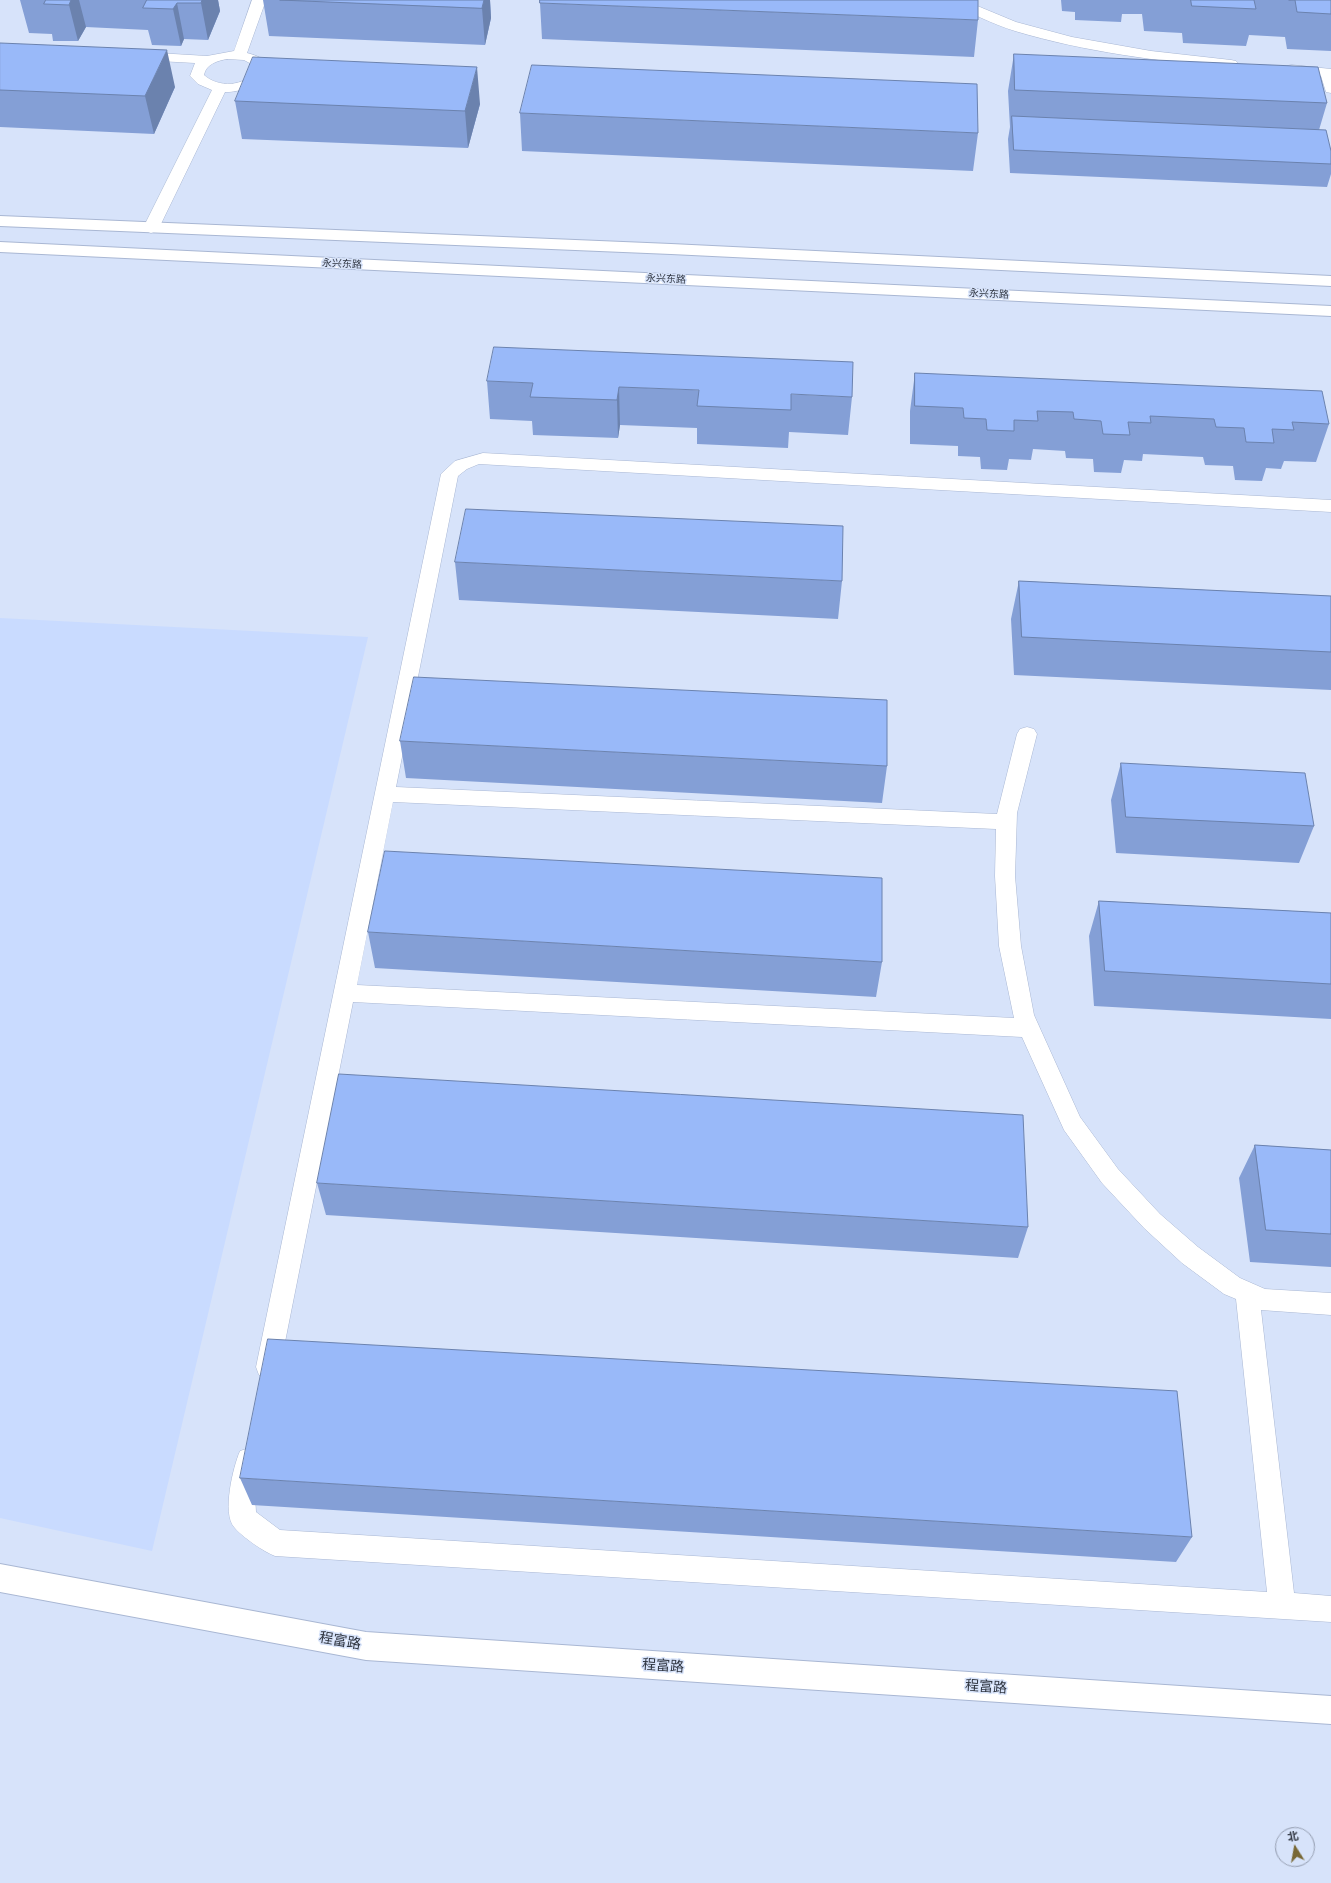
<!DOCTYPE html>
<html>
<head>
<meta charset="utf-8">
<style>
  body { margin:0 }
  #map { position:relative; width:1331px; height:1883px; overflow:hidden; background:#d7e3fa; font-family:"Crimson Pro","Noto Sans SC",serif }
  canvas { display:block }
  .north { position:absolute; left:1275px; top:1827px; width:40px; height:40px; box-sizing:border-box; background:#d7e3fa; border:1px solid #949db0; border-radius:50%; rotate:349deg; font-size:11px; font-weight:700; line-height:16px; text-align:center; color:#2f3540 }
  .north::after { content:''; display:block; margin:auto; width:14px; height:18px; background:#786836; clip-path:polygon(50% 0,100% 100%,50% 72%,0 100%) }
</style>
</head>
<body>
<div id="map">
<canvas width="1331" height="1883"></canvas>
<div class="north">北</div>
</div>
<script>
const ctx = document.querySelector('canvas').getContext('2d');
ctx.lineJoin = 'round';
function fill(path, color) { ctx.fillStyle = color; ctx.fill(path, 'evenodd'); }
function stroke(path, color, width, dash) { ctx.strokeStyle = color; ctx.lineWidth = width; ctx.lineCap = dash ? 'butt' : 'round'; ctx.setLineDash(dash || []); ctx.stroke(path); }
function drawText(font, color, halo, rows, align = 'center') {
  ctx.font = font + ' "Crimson Pro","Noto Sans SC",serif'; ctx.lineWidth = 3; ctx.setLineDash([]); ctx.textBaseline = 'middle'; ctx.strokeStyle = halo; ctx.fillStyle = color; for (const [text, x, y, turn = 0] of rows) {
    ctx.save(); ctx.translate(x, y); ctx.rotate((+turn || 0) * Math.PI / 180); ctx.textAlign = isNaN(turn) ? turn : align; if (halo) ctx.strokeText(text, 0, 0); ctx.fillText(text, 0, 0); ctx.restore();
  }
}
const built = new Path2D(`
  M 0,618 L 368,637 L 152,1551 L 0,1518 Z`);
const service = new Path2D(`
  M 252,0 L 266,0 L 247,53 C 295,65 253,93 225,92 L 159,228 L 156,231 L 151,233 L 146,231 L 143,228 L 212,90 L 198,84 L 190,76 L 195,63 L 140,60 L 135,59 L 133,56 L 135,53 L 140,52 L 207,56 L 234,51 ZM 227,59 L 244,60 L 255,66 L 256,70 C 245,87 218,88 204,75 C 206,64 217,61 227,59 Z
  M 945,0 L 963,0 L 1016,22 L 1072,37 L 1151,51 L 1231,60 L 1236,61 L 1238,64 L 1236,67 L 1231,68 C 1159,61 1085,52 1015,31 C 992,24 970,12 947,3 Z
  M 1292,65 L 1331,69 L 1331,93 L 1326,92 L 1321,76 L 1287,72 L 1285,69 L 1287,66 Z
  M 483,453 L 1331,500 L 1331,512 L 479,464 L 467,469 L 458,476 L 396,787 L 997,814 L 1017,734 L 1020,729 L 1027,727 L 1034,729 L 1037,734 L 1017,813 L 1015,876 L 1021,946 L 1034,1015 L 1080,1117 L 1118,1169 L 1160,1214 L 1198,1247 L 1240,1278 L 1265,1289 L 1331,1293 L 1331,1315 L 1261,1310 L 1294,1593 L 1331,1596 L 1331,1622 L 275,1556 C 264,1552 241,1536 234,1527 C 222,1513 233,1467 240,1451 L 249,1448 L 258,1451 L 262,1460 L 255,1496 L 256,1512 L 280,1530 L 1267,1592 L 1236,1299 L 1224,1294 L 1182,1263 L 1144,1228 L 1102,1183 L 1064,1130 L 1022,1037 L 353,1002 L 280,1367 L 277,1375 L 268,1378 L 259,1375 L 256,1367 L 441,474 L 455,461 ZM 393,802 L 996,829 L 995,876 L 999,946 L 1014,1018 L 357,985 Z`);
const tertiary = new Path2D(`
  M 0,216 L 671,244 L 1331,276 L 1331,286 L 671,254 L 0,226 Z
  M 0,242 L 1331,306 L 1331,316 L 0,252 Z
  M 0,1564 L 366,1632 L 1331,1696 L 1331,1724 L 366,1660 L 0,1592 Z`);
const wall = new Path2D(`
  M 20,0 L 218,0 L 220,11 L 208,40 L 184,39 L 181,46 L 152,45 L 148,30 L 86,27 L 78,41 L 53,41 L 52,34 L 29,33 Z
  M 263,0 L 490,0 L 491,18 L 485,45 L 269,36 Z
  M 1061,0 L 1331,0 L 1331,51 L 1287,49 L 1285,37 L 1249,35 L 1246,46 L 1183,43 L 1182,33 L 1144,31 L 1142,14 L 1122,14 L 1121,22 L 1075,20 L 1075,12 L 1062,11 Z
  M 540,3 L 978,20 L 974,57 L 542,39 Z
  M 0,43 L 175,87 L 154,134 L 0,127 Z
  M 1014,54 L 1327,103 L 1319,130 L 1331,151 L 1331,174 L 1327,187 L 1010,173 L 1008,139 L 1010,127 L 1008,91 Z
  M 235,101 L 480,104 L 468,148 L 242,139 Z
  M 520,113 L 978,133 L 973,171 L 522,151 Z
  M 915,373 L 1329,424 L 1316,462 L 1284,461 L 1281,469 L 1266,468 L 1262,481 L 1235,480 L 1233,466 L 1205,465 L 1203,457 L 1143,454 L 1142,461 L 1124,460 L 1121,473 L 1094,472 L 1093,459 L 1066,458 L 1065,451 L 1033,449 L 1031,460 L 1009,459 L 1007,470 L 981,469 L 980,457 L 958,456 L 958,446 L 910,444 L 910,411 Z
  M 487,381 L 852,397 L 848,435 L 789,432 L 788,448 L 697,444 L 697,428 L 620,425 L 618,438 L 533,435 L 532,421 L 490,419 Z
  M 455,562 L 842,581 L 838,619 L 459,600 Z
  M 1019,581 L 1331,596 L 1331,690 L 1014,675 L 1011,619 Z
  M 400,741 L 887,766 L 882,803 L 406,778 Z
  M 1121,763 L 1314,826 L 1299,863 L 1116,853 L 1111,800 Z
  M 1099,901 L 1331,913 L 1331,1019 L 1094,1006 L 1089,936 Z
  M 368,932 L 882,962 L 876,997 L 375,968 Z
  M 1255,1145 L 1331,1150 L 1331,1267 L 1250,1262 L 1239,1178 Z
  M 317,1183 L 1028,1227 L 1018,1258 L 326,1215 Z
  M 240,1478 L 1192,1537 L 1176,1562 L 252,1505 Z`);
const shadedWall = new Path2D(`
  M 71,0 L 79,0 L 86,27 L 78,41 L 69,5 Z
  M 202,0 L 218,0 L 220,11 L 208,40 L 201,3 Z
  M 484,0 L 490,0 L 491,18 L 485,45 L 482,8 Z
  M 177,3 L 184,39 L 181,46 L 173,9 Z
  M 167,50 L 175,87 L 154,134 L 145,96 Z
  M 477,67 L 480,104 L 468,148 L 465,111 Z
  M 619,387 L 620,425 L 618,438 L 617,400 Z`);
const building = new Path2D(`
  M 46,0 L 71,0 L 69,5 L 44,4 Z
  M 147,0 L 202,0 L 201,3 L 177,3 L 173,9 L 143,8 Z
  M 280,0 L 484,0 L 482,8 Z
  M 540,0 L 978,0 L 978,20 L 540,3 Z
  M 1191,0 L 1254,0 L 1256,9 L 1192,6 Z
  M 1289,0 L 1331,0 L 1331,14 L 1297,12 L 1295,0 Z
  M 0,43 L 167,50 L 145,96 L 0,90 Z
  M 1014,54 L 1318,67 L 1327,103 L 1015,90 Z
  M 253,57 L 477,67 L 465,111 L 235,101 Z
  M 532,65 L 977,84 L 978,133 L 520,113 Z
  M 1012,116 L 1326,130 L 1331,151 L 1331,164 L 1014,150 Z
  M 494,347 L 853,362 L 852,397 L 791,394 L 791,410 L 697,406 L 699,390 L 619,387 L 617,400 L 530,397 L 533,383 L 487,381 Z
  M 915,373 L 1322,391 L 1329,424 L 1292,422 L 1294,430 L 1272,429 L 1274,443 L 1246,442 L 1244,428 L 1216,427 L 1214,419 L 1150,416 L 1151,423 L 1128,422 L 1130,435 L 1103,434 L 1101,421 L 1074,419 L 1073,412 L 1037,411 L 1038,421 L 1014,420 L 1014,431 L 987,430 L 986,419 L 964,418 L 963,408 L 915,406 Z
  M 466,509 L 843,526 L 842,581 L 455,562 Z
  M 1019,581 L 1331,596 L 1331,652 L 1022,637 Z
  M 414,677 L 887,700 L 887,766 L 400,741 Z
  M 1121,763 L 1305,773 L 1314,826 L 1126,817 Z
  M 385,851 L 882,878 L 882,962 L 368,932 Z
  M 1099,901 L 1331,913 L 1331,984 L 1105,971 Z
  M 339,1074 L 1023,1115 L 1028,1227 L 317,1183 Z
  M 1255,1145 L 1331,1150 L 1331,1234 L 1266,1230 Z
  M 268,1339 L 1177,1391 L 1192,1537 L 240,1478 Z`);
const farStreetnames = [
  ["永兴东路",342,264,3],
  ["永兴东路",666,279,3],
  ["永兴东路",989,294,3]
];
const nearStreetnames = [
  ["程富路",340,1641,10],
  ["程富路",663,1666,4],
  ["程富路",986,1687,4]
];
fill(built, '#c9dbff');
stroke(service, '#a9b7d3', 1);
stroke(tertiary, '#a9b7d3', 2);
fill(service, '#fff');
fill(tertiary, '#fff');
fill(wall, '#849fd6');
fill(shadedWall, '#6b82ae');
fill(building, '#99b9f9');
stroke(building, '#6b82ae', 1);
drawText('10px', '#2f3540', '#d7e3fa', farStreetnames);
drawText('14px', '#2f3540', '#d7e3fa', nearStreetnames);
</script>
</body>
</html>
